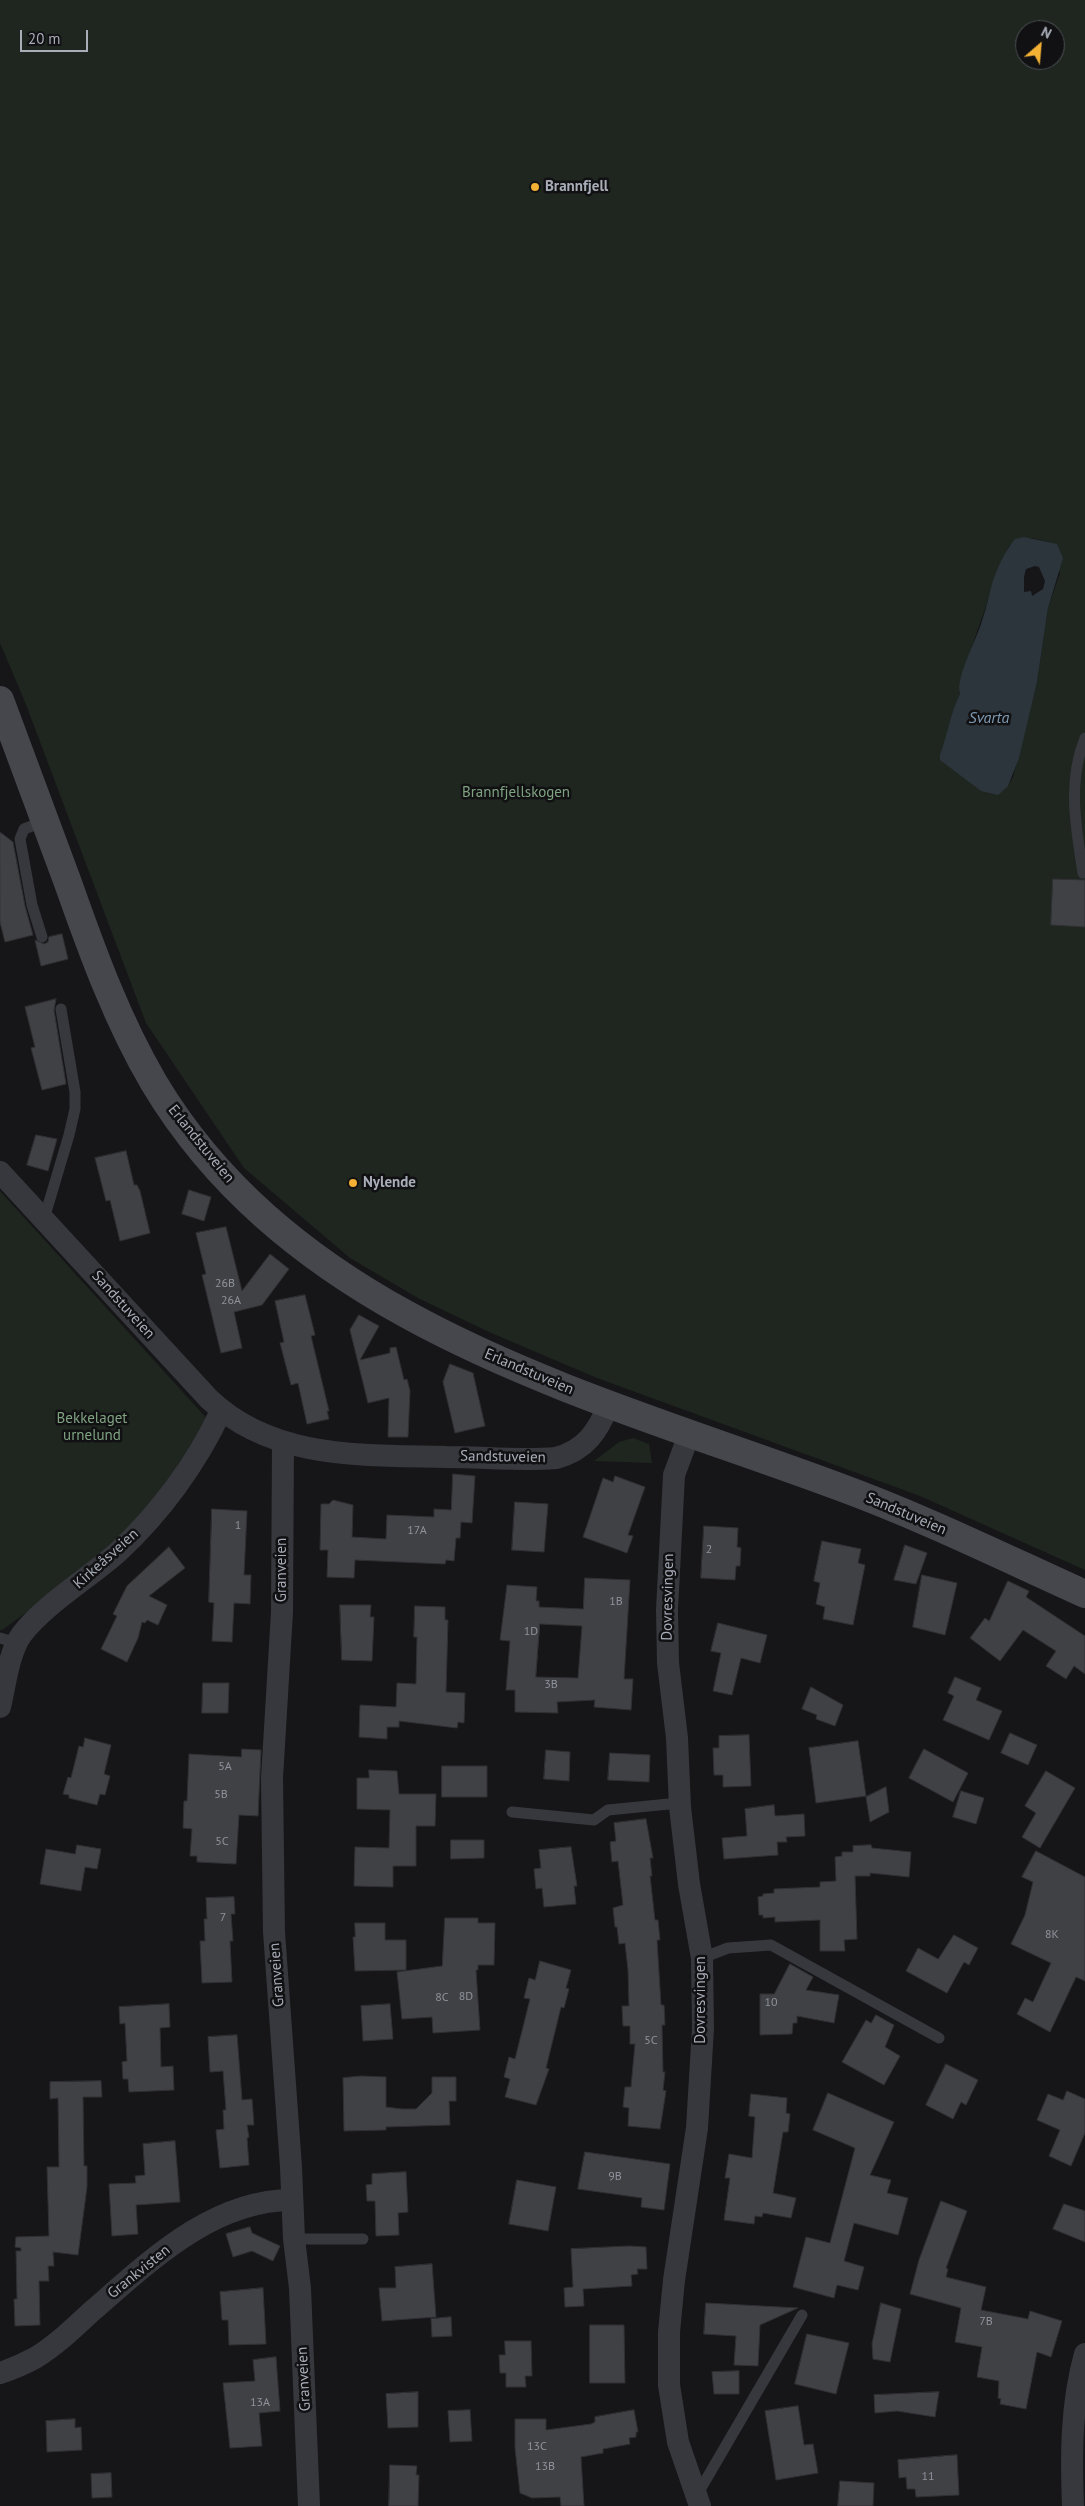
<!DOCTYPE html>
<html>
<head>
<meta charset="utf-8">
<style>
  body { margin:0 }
  #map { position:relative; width:1085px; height:2506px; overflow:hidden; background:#161618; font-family:"PT Sans",sans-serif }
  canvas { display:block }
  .north { position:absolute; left:1015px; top:20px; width:50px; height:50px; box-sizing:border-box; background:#111113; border:1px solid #4d4f55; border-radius:50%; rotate:27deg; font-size:14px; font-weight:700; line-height:20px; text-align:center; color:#a8adb8 }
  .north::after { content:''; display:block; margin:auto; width:18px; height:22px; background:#f2b134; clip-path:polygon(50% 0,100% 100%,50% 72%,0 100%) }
  .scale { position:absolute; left:20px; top:30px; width:68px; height:22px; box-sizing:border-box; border:2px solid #a8adb8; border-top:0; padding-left:6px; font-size:15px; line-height:18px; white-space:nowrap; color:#a8adb8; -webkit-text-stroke:4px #111113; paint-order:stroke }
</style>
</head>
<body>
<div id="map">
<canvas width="1085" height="2506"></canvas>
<div class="north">N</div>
<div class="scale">20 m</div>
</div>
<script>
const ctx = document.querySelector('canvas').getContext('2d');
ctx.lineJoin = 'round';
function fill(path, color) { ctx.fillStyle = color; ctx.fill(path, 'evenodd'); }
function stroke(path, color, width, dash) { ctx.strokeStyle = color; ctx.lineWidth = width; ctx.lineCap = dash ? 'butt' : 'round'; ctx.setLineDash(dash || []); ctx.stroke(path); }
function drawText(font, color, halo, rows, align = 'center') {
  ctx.font = font + ' "PT Sans",sans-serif'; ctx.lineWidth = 5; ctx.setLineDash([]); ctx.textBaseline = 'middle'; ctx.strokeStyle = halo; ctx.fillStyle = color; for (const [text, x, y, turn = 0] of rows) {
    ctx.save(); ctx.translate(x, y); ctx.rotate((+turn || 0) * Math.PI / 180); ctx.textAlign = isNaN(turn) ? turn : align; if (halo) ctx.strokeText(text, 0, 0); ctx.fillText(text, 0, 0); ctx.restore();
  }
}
const green = new Path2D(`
  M 0,0 L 1085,0 L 1085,1570 L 920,1496 L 597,1378 L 489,1332 L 418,1298 L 350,1258 L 244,1168 L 146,1023 L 25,702 L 0,643 ZM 1025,30 L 1055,30 L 1055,60 L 1025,60 ZM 1032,538 L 1048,542 L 1060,573 L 1048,608 L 1037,682 L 1013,777 L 1008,786 L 981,791 L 946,762 C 944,740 950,714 960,694 C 957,684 1001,562 1009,546 Z
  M 0,1191 L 210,1422 L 123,1543 L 2,1630 L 0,1630 Z
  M 633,1438 L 649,1444 L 652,1463 L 594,1461 L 619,1442 Z`);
const water = new Path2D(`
  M 1024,537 L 1057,544 L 1063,558 L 1048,608 L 1037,682 L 1019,758 L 1008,786 L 998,795 L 981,791 L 940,760 L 940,755 C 948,734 950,713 960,694 C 955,678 977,639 982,621 C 986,609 989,596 992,584 C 997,568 1005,551 1015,539 ZM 1035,566 L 1039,567 L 1045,581 L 1043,589 L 1032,596 L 1031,591 L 1024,592 L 1024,577 L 1026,569 Z`);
const building = new Path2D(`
  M 0,832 L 13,842 L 25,906 L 33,935 L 5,942 L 0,922 Z
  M 1053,879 L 1085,880 L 1085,927 L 1051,925 Z
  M 62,934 L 68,959 L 41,966 L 35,940 L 44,944 L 48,942 L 49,937 Z
  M 56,999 L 54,1010 L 66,1084 L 42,1090 L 31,1048 L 35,1047 L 25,1007 Z
  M 36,1135 L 57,1139 L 48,1171 L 27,1165 Z
  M 126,1151 L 134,1185 L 137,1185 L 140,1191 L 150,1233 L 120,1241 L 110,1200 L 106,1201 L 95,1158 Z
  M 189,1190 L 211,1197 L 204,1221 L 182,1214 Z
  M 226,1227 L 242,1291 L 270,1254 L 289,1269 L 262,1305 L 234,1312 L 242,1348 L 221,1353 L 202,1275 L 206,1274 L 196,1233 Z
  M 305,1295 L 315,1335 L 311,1336 L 329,1411 L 327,1411 L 329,1419 L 307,1424 L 298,1383 L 291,1385 L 280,1343 L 284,1342 L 275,1301 Z
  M 359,1315 L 379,1326 L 360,1360 L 390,1353 L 390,1348 L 396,1347 L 404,1380 L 407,1379 L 410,1391 L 408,1437 L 388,1437 L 389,1398 L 368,1403 L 350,1330 Z
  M 450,1364 L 473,1373 L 485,1426 L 455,1433 L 443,1382 Z
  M 453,1474 L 475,1476 L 472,1523 L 461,1522 L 460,1538 L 456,1538 L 454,1561 L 446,1560 L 445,1564 L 355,1560 L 354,1578 L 327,1577 L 328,1550 L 320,1550 L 321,1504 L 329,1504 L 333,1500 L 353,1505 L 352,1537 L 386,1539 L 387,1515 L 434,1517 L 434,1509 L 451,1510 Z
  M 615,1476 L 645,1487 L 628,1535 L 633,1536 L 627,1553 L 583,1537 L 603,1478 L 613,1482 Z
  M 515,1502 L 548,1504 L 544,1552 L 512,1550 Z
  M 212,1509 L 247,1511 L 244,1575 L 251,1575 L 250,1604 L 234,1603 L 232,1642 L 212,1641 L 214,1603 L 209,1602 Z
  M 704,1526 L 738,1528 L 737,1547 L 741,1548 L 740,1566 L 736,1566 L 735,1580 L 701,1578 Z
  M 822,1541 L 861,1549 L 858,1563 L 865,1565 L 853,1625 L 823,1619 L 825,1607 L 816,1604 L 820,1583 L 814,1581 Z
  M 905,1545 L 927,1553 L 916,1584 L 894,1580 Z
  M 169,1547 L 185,1568 L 149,1596 L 167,1605 L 158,1625 L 147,1620 L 145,1623 L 142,1622 L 138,1638 L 127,1662 L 101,1649 L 117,1616 L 113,1614 L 127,1586 Z
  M 922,1575 L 957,1583 L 945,1635 L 913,1627 Z
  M 585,1578 L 630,1580 L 624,1679 L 633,1679 L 631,1710 L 594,1707 L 595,1700 L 557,1702 L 558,1713 L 515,1712 L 515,1690 L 506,1690 L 510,1641 L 500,1640 L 507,1585 L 537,1587 L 536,1601 L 539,1601 L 539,1607 L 583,1609 ZM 540,1624 L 582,1626 L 578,1678 L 536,1677 Z
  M 1008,1581 L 1029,1591 L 1026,1597 L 1085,1636 L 1085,1674 L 1074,1666 L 1066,1679 L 1046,1666 L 1056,1651 L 1023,1630 L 1000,1661 L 970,1638 L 985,1618 L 989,1621 Z
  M 340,1605 L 371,1605 L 370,1617 L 374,1617 L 372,1661 L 342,1660 Z
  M 415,1606 L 445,1607 L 445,1620 L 448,1620 L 446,1692 L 465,1693 L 464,1723 L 458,1722 L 457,1728 L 399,1721 L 399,1727 L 387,1727 L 387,1739 L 359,1737 L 360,1705 L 396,1707 L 397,1683 L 416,1684 L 417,1637 L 414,1637 Z
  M 718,1623 L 767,1635 L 760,1663 L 741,1658 L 732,1695 L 713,1691 L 721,1653 L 711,1651 Z
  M 955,1677 L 981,1688 L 976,1700 L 1002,1711 L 989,1740 L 943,1720 L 954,1696 L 948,1693 Z
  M 203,1683 L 229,1683 L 228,1713 L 202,1713 Z
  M 811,1687 L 843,1705 L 835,1726 L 816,1719 L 817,1715 L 802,1709 Z
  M 1010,1733 L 1037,1745 L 1028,1765 L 1001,1753 Z
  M 749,1735 L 751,1786 L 723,1787 L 723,1775 L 714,1775 L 713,1748 L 719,1748 L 719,1736 Z
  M 85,1738 L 111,1745 L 104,1774 L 110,1776 L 105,1795 L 100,1794 L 97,1805 L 69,1798 L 69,1795 L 63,1794 L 68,1777 L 71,1778 L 79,1746 L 83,1747 Z
  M 858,1741 L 866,1796 L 816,1803 L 809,1748 Z
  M 242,1749 L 261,1750 L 258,1816 L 239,1815 L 236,1864 L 197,1862 L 197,1856 L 190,1856 L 192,1829 L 183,1828 L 184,1801 L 187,1801 L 189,1754 L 241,1757 Z
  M 924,1749 L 968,1773 L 953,1802 L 909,1778 Z
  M 546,1750 L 570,1752 L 569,1781 L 544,1779 Z
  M 610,1753 L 650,1755 L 649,1782 L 608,1780 Z
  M 442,1766 L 487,1766 L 487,1797 L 442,1797 Z
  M 369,1770 L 397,1771 L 399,1794 L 436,1794 L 435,1826 L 416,1826 L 416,1866 L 393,1866 L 393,1887 L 354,1886 L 355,1847 L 389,1848 L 390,1810 L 357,1809 L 357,1778 L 369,1778 Z
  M 1046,1771 L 1075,1788 L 1040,1848 L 1022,1837 L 1036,1813 L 1025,1806 Z
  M 886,1787 L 889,1812 L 870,1822 L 866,1797 Z
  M 961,1791 L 984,1798 L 976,1824 L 953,1817 Z
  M 774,1805 L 775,1816 L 804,1814 L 805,1836 L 786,1837 L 787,1842 L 777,1842 L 778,1855 L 724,1859 L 722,1838 L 747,1836 L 745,1809 Z
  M 646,1819 L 653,1858 L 650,1858 L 652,1876 L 650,1876 L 655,1920 L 658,1920 L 660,1940 L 657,1940 L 661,2005 L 664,2005 L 665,2025 L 662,2025 L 663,2072 L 665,2072 L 663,2090 L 666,2091 L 660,2129 L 628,2126 L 629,2108 L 623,2107 L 625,2087 L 631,2087 L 635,2044 L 630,2044 L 630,2026 L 623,2026 L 622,2006 L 629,2006 L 628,1970 L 625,1943 L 619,1944 L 617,1927 L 615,1927 L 613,1908 L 623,1905 L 618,1861 L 612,1862 L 610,1842 L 616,1841 L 614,1823 Z
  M 451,1840 L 484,1840 L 484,1858 L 451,1859 Z
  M 77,1845 L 101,1849 L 97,1869 L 85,1867 L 81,1891 L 40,1884 L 46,1849 L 75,1854 Z
  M 871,1845 L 872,1848 L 911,1852 L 909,1877 L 870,1873 L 870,1876 L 855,1876 L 857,1939 L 844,1940 L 845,1951 L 820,1951 L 820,1920 L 775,1922 L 775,1917 L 763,1918 L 763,1915 L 759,1915 L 758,1897 L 763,1896 L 763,1894 L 774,1893 L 774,1889 L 820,1887 L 820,1882 L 836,1881 L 835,1857 L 842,1856 L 842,1852 L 853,1852 L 853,1846 Z
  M 571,1847 L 577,1886 L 574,1886 L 576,1904 L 544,1907 L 542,1888 L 536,1889 L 534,1869 L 541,1868 L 539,1850 Z
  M 1036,1851 L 1085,1877 L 1085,1981 L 1076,1977 L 1050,2032 L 1017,2014 L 1025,1998 L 1033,2002 L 1051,1963 L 1011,1944 L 1025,1915 L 1033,1882 L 1022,1877 Z
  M 234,1897 L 235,1914 L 231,1914 L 233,1941 L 230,1941 L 232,1982 L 202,1983 L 200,1941 L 205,1941 L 204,1919 L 207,1919 L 206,1898 Z
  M 445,1918 L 478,1918 L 478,1923 L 495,1923 L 494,1965 L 478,1965 L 478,1970 L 476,1970 L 480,2030 L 433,2033 L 432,2017 L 402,2019 L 397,1972 L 442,1966 Z
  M 355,1923 L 385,1923 L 385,1940 L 406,1940 L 406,1970 L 355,1971 L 353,1937 L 355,1937 Z
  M 954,1935 L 978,1948 L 969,1965 L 964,1962 L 947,1993 L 906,1971 L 918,1948 L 938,1959 Z
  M 540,1961 L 571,1970 L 566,1988 L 569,1989 L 564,2008 L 561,2007 L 546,2068 L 549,2069 L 536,2105 L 505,2097 L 510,2079 L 504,2077 L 509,2057 L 515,2059 L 530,1999 L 524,1998 L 529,1978 L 535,1980 Z
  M 790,1964 L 813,1977 L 806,1990 L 839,1995 L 834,2023 L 797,2016 L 797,2023 L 793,2023 L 792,2034 L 760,2035 L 760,1994 L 774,1994 Z
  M 169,2004 L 170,2027 L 160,2028 L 161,2067 L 173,2066 L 174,2090 L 129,2092 L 128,2079 L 123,2079 L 122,2062 L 127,2061 L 125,2023 L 120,2024 L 119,2007 Z
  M 390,2004 L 393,2039 L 363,2041 L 361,2006 Z
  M 876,2015 L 894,2025 L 885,2047 L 900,2056 L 884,2085 L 842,2062 L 866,2020 L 871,2023 Z
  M 237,2035 L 242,2100 L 252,2099 L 254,2125 L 247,2125 L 249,2137 L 247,2138 L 249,2165 L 220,2168 L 216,2130 L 224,2129 L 223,2110 L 226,2110 L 223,2071 L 210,2072 L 208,2037 Z
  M 946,2064 L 978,2080 L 966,2105 L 961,2102 L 953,2119 L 926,2105 Z
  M 361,2076 L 386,2077 L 386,2107 L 402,2109 L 416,2109 L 432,2093 L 432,2077 L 456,2077 L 456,2101 L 449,2101 L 450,2125 L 386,2127 L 386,2130 L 344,2131 L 343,2078 Z
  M 101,2081 L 102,2097 L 83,2097 L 84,2166 L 87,2166 L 87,2187 L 78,2255 L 53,2252 L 54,2266 L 48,2266 L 49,2281 L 39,2281 L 40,2325 L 15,2326 L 14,2299 L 17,2299 L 16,2251 L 21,2251 L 21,2248 L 15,2247 L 16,2237 L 49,2236 L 47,2167 L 59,2167 L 58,2098 L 50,2099 L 50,2082 Z
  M 1067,2091 L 1085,2099 L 1085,2133 L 1071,2166 L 1049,2156 L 1060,2130 L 1037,2120 L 1048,2094 L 1063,2100 Z
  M 828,2093 L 894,2122 L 870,2175 L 891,2180 L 887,2193 L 908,2198 L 898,2235 L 854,2223 L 844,2261 L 864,2267 L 858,2290 L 837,2285 L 834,2298 L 793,2287 L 806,2237 L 830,2243 L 855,2148 L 813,2130 Z
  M 751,2094 L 787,2098 L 786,2113 L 790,2114 L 788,2132 L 783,2132 L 773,2193 L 796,2198 L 791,2218 L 763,2213 L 762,2217 L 755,2216 L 754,2224 L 724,2220 L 730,2178 L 725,2178 L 729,2154 L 752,2158 L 755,2117 L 749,2116 Z
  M 175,2141 L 180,2202 L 136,2205 L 138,2234 L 112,2236 L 109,2184 L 136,2183 L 135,2176 L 145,2175 L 143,2144 Z
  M 585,2152 L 670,2164 L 664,2210 L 641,2207 L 642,2198 L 578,2189 Z
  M 406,2172 L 408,2212 L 398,2213 L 399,2235 L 376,2236 L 375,2201 L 367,2201 L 366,2185 L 372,2184 L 372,2174 Z
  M 517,2180 L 556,2187 L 548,2231 L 509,2224 Z
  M 941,2201 L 967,2211 L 946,2268 L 948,2269 L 946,2277 L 986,2287 L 981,2310 L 1028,2319 L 1030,2311 L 1062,2321 L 1051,2357 L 1037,2352 L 1026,2409 L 1000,2404 L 1001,2399 L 998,2398 L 999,2381 L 977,2377 L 982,2347 L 955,2342 L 961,2308 L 910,2294 L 919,2260 Z
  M 1064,2204 L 1085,2211 L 1085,2242 L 1053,2229 Z
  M 250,2227 L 252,2233 L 280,2246 L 273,2261 L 252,2251 L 233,2257 L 226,2234 Z
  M 630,2246 L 646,2247 L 647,2269 L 637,2269 L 638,2274 L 631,2275 L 632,2286 L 583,2289 L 584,2306 L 565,2307 L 564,2288 L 573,2287 L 571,2249 Z
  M 432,2264 L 436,2317 L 382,2321 L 379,2288 L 396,2288 L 395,2267 Z
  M 263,2288 L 266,2344 L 229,2345 L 228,2320 L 222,2320 L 220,2292 Z
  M 706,2303 L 798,2308 L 760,2325 L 758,2366 L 734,2365 L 736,2336 L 704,2334 Z
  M 881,2303 L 901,2309 L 890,2362 L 873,2359 L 872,2344 Z
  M 451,2317 L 452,2336 L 432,2337 L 431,2319 Z
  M 590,2325 L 624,2325 L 625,2383 L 590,2383 Z
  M 807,2334 L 849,2343 L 836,2394 L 795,2384 Z
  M 505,2341 L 531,2341 L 532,2376 L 525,2376 L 526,2387 L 506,2387 L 506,2373 L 500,2373 L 499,2355 L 505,2355 Z
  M 276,2357 L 280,2411 L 259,2413 L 262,2446 L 230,2448 L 223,2383 L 255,2381 L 253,2360 Z
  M 739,2371 L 739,2394 L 714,2394 L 712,2372 Z
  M 418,2392 L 418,2427 L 388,2428 L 386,2394 Z
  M 939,2392 L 935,2417 L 897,2411 L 875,2413 L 874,2395 Z
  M 798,2406 L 804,2445 L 813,2444 L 818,2473 L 776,2480 L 765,2411 Z
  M 470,2410 L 472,2441 L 450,2442 L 448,2411 Z
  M 634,2410 L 638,2432 L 636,2432 L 636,2437 L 629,2438 L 630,2444 L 603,2449 L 603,2453 L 581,2457 L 584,2506 L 561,2506 L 560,2497 L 532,2498 L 520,2493 L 515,2448 L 515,2419 L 546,2419 L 546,2430 L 591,2424 L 595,2422 L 595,2417 Z
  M 75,2419 L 75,2428 L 81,2427 L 82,2450 L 47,2452 L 46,2421 Z
  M 957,2455 L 959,2495 L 916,2497 L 915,2489 L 907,2489 L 906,2477 L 899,2478 L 898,2460 Z
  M 390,2465 L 417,2466 L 416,2475 L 419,2475 L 418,2506 L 389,2506 Z
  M 111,2473 L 112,2497 L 92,2498 L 91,2474 Z
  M 840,2481 L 874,2483 L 873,2506 L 838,2506 Z`);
const lane = new Path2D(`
  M 1083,873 C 1076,827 1067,783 1085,738
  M 42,937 L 32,905 L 20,839 L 24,829 L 45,821
  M 44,1219 L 69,1135 L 75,1109 L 75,1092 L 61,1009
  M 0,1638 L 17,1643
  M 512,1812 L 594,1820 L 608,1810 L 679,1803
  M 702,1958 L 728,1948 L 771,1945 L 939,2038
  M 294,2239 L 363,2239
  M 697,2495 L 802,2315`);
const street = new Path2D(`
  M 0,1172 L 209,1399 C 273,1460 363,1455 446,1457 C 483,1457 520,1461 556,1458 C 586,1450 598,1431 609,1404
  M 690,1432 L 674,1475 L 667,1610 L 668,1663 L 677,1738 L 680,1807 L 689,1884 L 702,1958 L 703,2028 L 697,2128 L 674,2280 L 669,2332 L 669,2385 L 678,2442 L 700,2506
  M 283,1443 L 282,1612 L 272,1778 L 274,1932 L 291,2167 L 294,2239 L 300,2288 L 309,2506
  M 0,1707 C 5,1686 9,1651 22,1634 C 44,1605 90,1577 118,1552 C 160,1513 197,1463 221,1411
  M 0,2373 C 12,2369 24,2364 35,2358 C 55,2346 74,2328 91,2312 C 148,2263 211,2200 292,2200
  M 1073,2506 C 1071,2455 1071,2404 1085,2354`);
const secondary = new Path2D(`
  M 0,700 C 23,761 45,822 68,883 C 92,951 117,1020 154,1083 C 298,1324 592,1395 837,1486 C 922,1517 1003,1557 1085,1594`);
const markers = [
  [535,187,5,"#f2b134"],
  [353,1183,5,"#f2b134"]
];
const numberNames = [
  ["26B",225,1284],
  ["26A",231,1301],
  ["1",238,1526],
  ["17A",417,1531],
  ["2",709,1550],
  ["1B",616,1602],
  ["1D",531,1632],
  ["3B",551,1685],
  ["5A",225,1767],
  ["5B",221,1795],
  ["5C",222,1842],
  ["7",223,1918],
  ["8K",1052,1935],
  ["8D",466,1997],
  ["8C",442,1998],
  ["10",771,2003],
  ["5C",651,2041],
  ["9B",615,2177],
  ["7B",986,2322],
  ["13A",260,2403],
  ["13C",537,2447],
  ["13B",545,2467],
  ["11",928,2477]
];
const poiNames = [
  ["Brannfjell",545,187],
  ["Nylende",363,1183]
];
const parkNames = [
  ["Brannfjellskogen",516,793],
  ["Bekkelaget",92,1419],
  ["urnelund",92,1436]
];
const streetNames = [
  ["Erlandstuveien",201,1144,51],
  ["Sandstuveien",123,1305,48],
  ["Erlandstuveien",529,1372,23],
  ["Sandstuveien",503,1457,1],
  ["Sandstuveien",906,1514,23],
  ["Kirkeåsveien",106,1559,-42],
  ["Granveien",282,1570,-90],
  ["Dovresvingen",668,1597,-89],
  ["Granveien",277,1975,-94],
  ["Dovresvingen",701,2000,-90],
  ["Grankvisten",139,2272,-39],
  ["Granveien",304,2379,-93]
];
const waterNames = [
  ["Svarta",989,718]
];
fill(green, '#1e261f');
fill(water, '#2c353c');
fill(building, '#404145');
stroke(building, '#303034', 1);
stroke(lane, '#37383d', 11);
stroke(street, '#37383d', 22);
stroke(secondary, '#45474d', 28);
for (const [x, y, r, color] of markers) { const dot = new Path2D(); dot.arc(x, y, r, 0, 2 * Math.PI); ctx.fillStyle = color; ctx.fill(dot); stroke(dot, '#111113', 2); }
drawText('12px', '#8e929b', null, numberNames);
drawText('bold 15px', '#a8adb8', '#111113', poiNames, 'left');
drawText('15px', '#7fa381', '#111113', parkNames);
drawText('15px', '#a8adb8', '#111113', streetNames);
drawText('italic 16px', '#7f9bb3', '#111113', waterNames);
</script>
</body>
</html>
